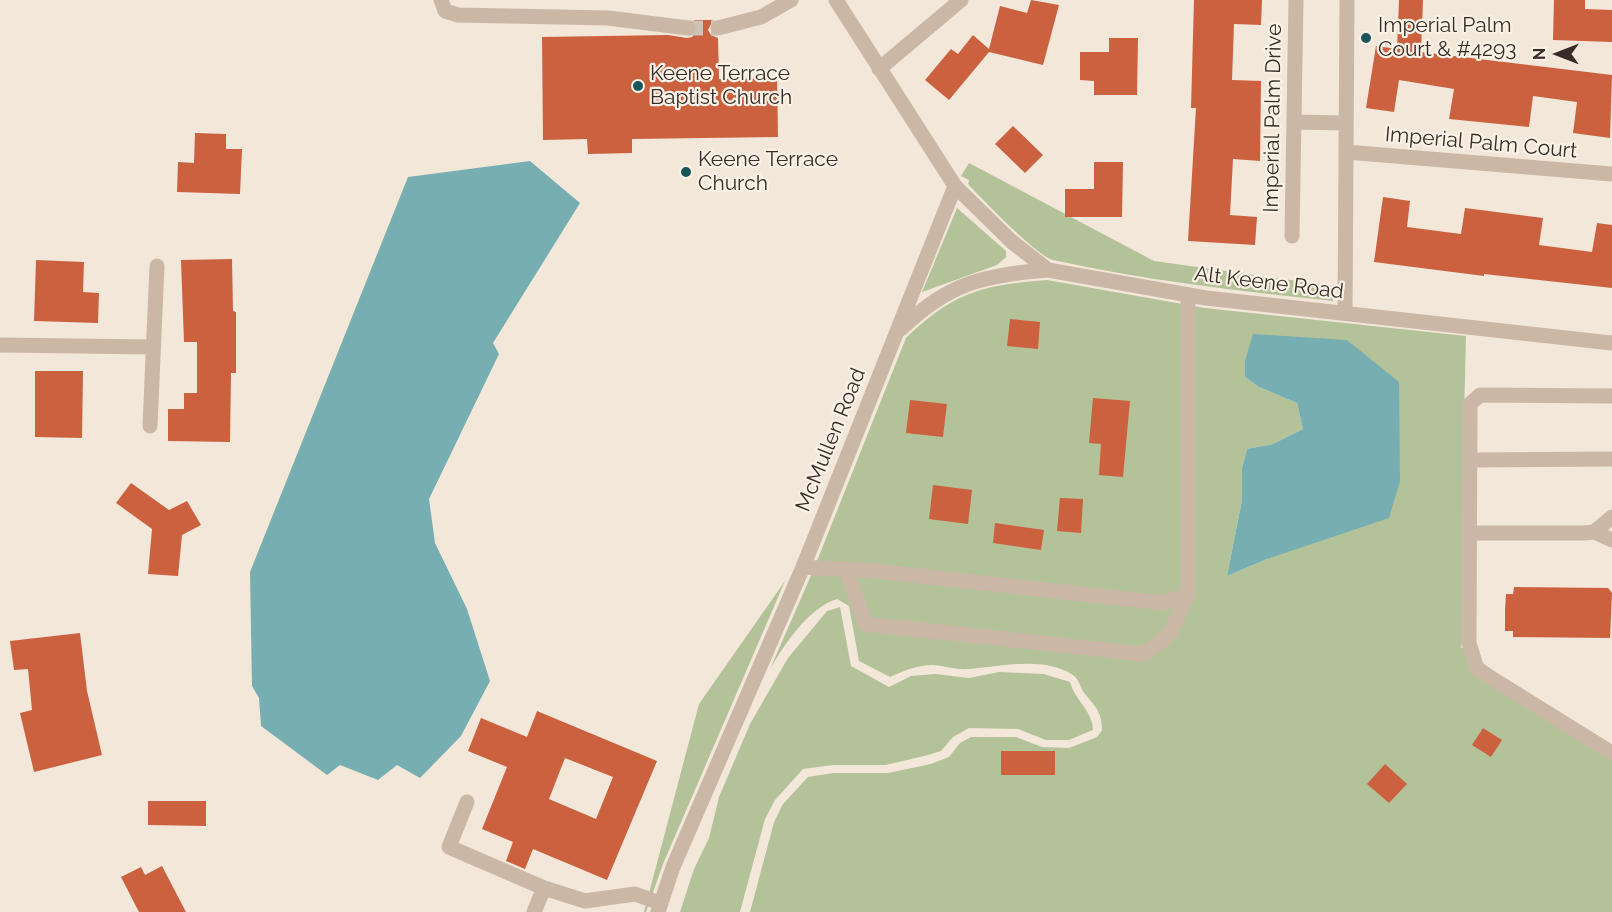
<!DOCTYPE html>
<html>
<head>
<meta charset="utf-8">
<style>
  body { margin:0 }
  #map { position:relative; width:1612px; height:912px; overflow:hidden; background:#f3e7da; font-family:Raleway,sans-serif }
  canvas { display:block }
  .north { position:absolute; left:1528px; top:24px; width:60px; height:60px; -webkit-text-stroke:4px #faf1e6; paint-order:stroke; rotate:270deg; font-size:16px; font-weight:700; line-height:24px; text-align:center; color:#372c27 }
  .north::after { content:''; display:block; margin:auto; width:21px; height:27px; background:#372c27; clip-path:polygon(50% 0,100% 100%,50% 72%,0 100%) }
</style>
</head>
<body>
<div id="map">
<canvas width="1612" height="912"></canvas>
<div class="north">N</div>
</div>
<script>
const ctx = document.querySelector('canvas').getContext('2d');
ctx.lineJoin = 'round';
function fill(path, color) { ctx.fillStyle = color; ctx.fill(path, 'evenodd'); }
function stroke(path, color, width, dash) { ctx.strokeStyle = color; ctx.lineWidth = width; ctx.lineCap = dash ? 'butt' : 'round'; ctx.setLineDash(dash || []); ctx.stroke(path); }
function drawText(font, color, halo, rows, align = 'center') {
  ctx.font = font + ' Raleway,sans-serif'; ctx.lineWidth = 4.5; ctx.setLineDash([]); ctx.textBaseline = 'middle'; ctx.strokeStyle = halo; ctx.fillStyle = color; for (const [text, x, y, turn = 0] of rows) {
    ctx.save(); ctx.translate(x, y); ctx.rotate((+turn || 0) * Math.PI / 180); ctx.textAlign = isNaN(turn) ? turn : align; if (halo) ctx.strokeText(text, 0, 0); ctx.fillText(text, 0, 0); ctx.restore();
  }
}
const green = new Path2D(`
  M 969,163 L 1154,261 L 1334,286 L 1333,301 C 1240,291 1143,280 1053,260 C 1038,257 981,198 968,184 L 969,180 L 961,176 Z
  M 957,208 L 1006,251 L 1006,257 L 997,265 L 922,292 Z
  M 1047,280 L 1205,308 L 1466,336 L 1463,461 L 1469,608 L 1461,647 L 1612,758 L 1612,912 L 750,912 L 774,822 L 783,804 L 808,777 L 833,773 L 888,773 L 931,764 L 949,757 L 960,743 L 971,737 L 1016,737 L 1042,747 L 1069,748 L 1097,737 L 1102,730 C 1102,713 1096,707 1085,694 C 1080,688 1080,680 1073,675 C 1045,656 1001,666 970,669 C 957,670 945,666 933,665 C 917,665 904,671 890,677 L 859,661 L 849,606 L 837,599 C 808,608 785,644 770,669 L 813,571 L 906,338 C 954,292 982,285 1047,280 ZM 1347,340 L 1369,360 L 1267,559 L 1227,576 L 1242,500 L 1242,468 L 1247,449 L 1273,444 L 1303,429 L 1297,403 L 1259,387 L 1245,377 Z
  M 785,581 L 663,864 L 646,912 L 644,912 L 699,704 Z
  M 840,607 L 851,666 L 889,687 L 911,676 L 935,674 L 969,678 L 999,672 L 1044,674 L 1070,682 C 1075,701 1093,711 1093,730 L 1069,740 L 1046,740 L 1018,729 L 969,728 L 953,737 L 941,751 L 928,755 L 886,765 L 833,765 L 803,769 L 775,800 L 765,819 L 740,912 L 680,912 L 694,869 L 709,838 L 719,797 L 750,724 L 788,658 L 827,611 Z`);
const water = new Path2D(`
  M 530,161 L 580,203 L 493,343 L 499,354 L 429,499 L 435,543 L 467,609 L 490,681 L 461,736 L 420,778 L 397,765 L 378,780 L 340,765 L 327,775 L 261,726 L 259,698 L 252,686 L 250,572 L 408,177 Z
  M 1253,334 L 1347,340 L 1399,382 L 1400,481 L 1389,518 L 1267,559 L 1227,576 L 1242,500 L 1242,468 L 1247,449 L 1273,444 L 1303,429 L 1297,403 L 1259,387 L 1245,377 L 1245,361 Z`);
const building = new Path2D(`
  M 1031,0 L 1059,5 L 1043,65 L 989,52 L 949,100 L 925,80 L 951,49 L 958,54 L 973,35 L 989,49 L 1000,6 L 1027,13 Z
  M 1194,0 L 1262,0 L 1261,25 L 1234,24 L 1232,80 L 1261,81 L 1260,161 L 1233,159 L 1230,215 L 1257,217 L 1255,245 L 1188,241 L 1196,108 L 1191,108 Z
  M 1399,0 L 1423,0 L 1421,52 L 1612,75 L 1610,138 L 1573,133 L 1577,102 L 1533,96 L 1529,127 L 1449,119 L 1454,89 L 1399,80 L 1394,112 L 1366,108 L 1376,46 L 1397,49 Z
  M 1554,0 L 1585,0 L 1585,9 L 1612,10 L 1612,42 L 1553,40 Z
  M 694,20 L 713,20 L 708,30 L 711,35 L 718,38 L 719,79 L 777,78 L 778,137 L 632,139 L 632,153 L 588,154 L 587,139 L 543,140 L 542,37 L 668,35 L 687,38 L 692,37 L 698,30 Z
  M 1109,38 L 1138,38 L 1137,95 L 1094,95 L 1094,81 L 1080,80 L 1080,52 L 1109,52 Z
  M 1013,126 L 1043,155 L 1025,173 L 995,144 Z
  M 195,133 L 226,134 L 226,149 L 242,149 L 240,194 L 177,192 L 178,162 L 194,163 Z
  M 1094,162 L 1123,162 L 1122,217 L 1065,217 L 1065,189 L 1094,189 Z
  M 1383,197 L 1410,201 L 1407,227 L 1461,234 L 1465,208 L 1543,218 L 1539,245 L 1592,252 L 1597,223 L 1612,225 L 1612,288 L 1484,274 L 1484,276 L 1374,262 Z
  M 232,259 L 233,311 L 236,312 L 236,373 L 231,373 L 230,442 L 168,441 L 168,409 L 184,409 L 184,393 L 197,393 L 197,342 L 184,342 L 181,260 Z
  M 36,260 L 84,262 L 83,292 L 99,293 L 98,323 L 34,321 Z
  M 1010,319 L 1040,322 L 1038,349 L 1007,346 Z
  M 35,371 L 83,371 L 82,438 L 35,437 Z
  M 1093,398 L 1130,401 L 1123,477 L 1099,475 L 1101,444 L 1089,443 Z
  M 910,400 L 947,404 L 943,437 L 906,433 Z
  M 131,483 L 169,510 L 187,501 L 201,525 L 182,535 L 178,576 L 148,574 L 152,529 L 116,503 Z
  M 933,485 L 972,490 L 968,524 L 929,519 Z
  M 1060,498 L 1083,499 L 1081,533 L 1057,531 Z
  M 995,523 L 1044,530 L 1041,550 L 993,543 Z
  M 1514,587 L 1608,588 L 1612,593 L 1610,638 L 1513,637 L 1513,631 L 1505,631 L 1505,610 L 1506,594 L 1513,594 Z
  M 80,633 L 87,691 L 102,755 L 34,772 L 20,713 L 32,710 L 28,669 L 14,670 L 10,641 Z
  M 537,711 L 657,761 L 607,880 L 533,849 L 525,869 L 506,861 L 513,842 L 482,829 L 507,767 L 468,751 L 481,718 L 527,737 ZM 565,758 L 613,777 L 596,819 L 549,799 Z
  M 1483,728 L 1502,740 L 1491,757 L 1472,745 Z
  M 1001,751 L 1055,751 L 1055,775 L 1001,775 Z
  M 1385,764 L 1407,784 L 1389,803 L 1367,784 Z
  M 148,801 L 206,801 L 206,826 L 148,825 Z
  M 162,866 L 186,912 L 139,912 L 121,877 L 141,867 L 145,875 Z`);
const minorTunnel = new Path2D(`
  M 688,28 L 718,28`);
const minor = new Path2D(`
  M 441,0 L 445,11 L 458,15 L 608,18 L 688,28
  M 836,0 L 955,186 L 1011,241 L 1048,270 L 1206,298 L 1612,343
  M 718,28 L 761,17 L 791,0
  M 879,69 L 961,0
  M 1294,122 L 1346,123
  M 1346,152 L 1612,174
  M 1292,236 L 1296,0
  M 1345,313 L 1347,0
  M 901,329 C 948,283 984,275 1048,270
  M 0,345 L 153,347
  M 1612,396 L 1480,395 L 1470,404 L 1469,643 L 1477,669 L 1612,753
  M 150,426 L 157,266
  M 1470,460 L 1612,459
  M 1594,532 L 1612,540
  M 1470,533 L 1584,533 L 1594,532 L 1612,517
  M 803,567 L 876,571 L 1164,603 L 1188,595 L 1188,295
  M 845,569 L 866,624 L 1144,654 L 1170,634 L 1188,595
  M 467,802 L 449,847 L 544,888 L 585,901 L 635,894 L 660,903
  M 534,912 L 544,888
  M 658,912 L 673,867 L 803,567 L 955,186`);
const markers = [
  [1366,38,6,"#1a555a"],
  [638,86,6,"#1a555a"],
  [686,172,6,"#1a555a"]
];
const poiNames = [
  ["Imperial Palm",1378,26],
  ["Court & #4293",1378,50],
  ["Keene Terrace",650,74],
  ["Baptist Church",650,98],
  ["Keene Terrace",698,160],
  ["Church",698,184]
];
const streetNames = [
  ["Imperial Palm Drive",1273,118,-89],
  ["Imperial Palm Court",1481,143,5],
  ["Alt Keene Road",1269,283,7],
  ["McMullen Road",831,440,-68]
];
fill(green, '#b4c299');
fill(water, '#77aeb1');
fill(building, '#cb613f');
stroke(minorTunnel, '#cdc2b6', 15, [15, 8]);
stroke(minor, '#cbb7a5', 15);
for (const [x, y, r, color] of markers) { const dot = new Path2D(); dot.arc(x, y, r, 0, 2 * Math.PI); ctx.fillStyle = color; ctx.fill(dot); stroke(dot, '#faf1e6', 2); }
drawText('21px', '#372c27', '#faf1e6', poiNames, 'left');
drawText('21px', '#372c27', '#faf1e6', streetNames);
</script>
</body>
</html>
